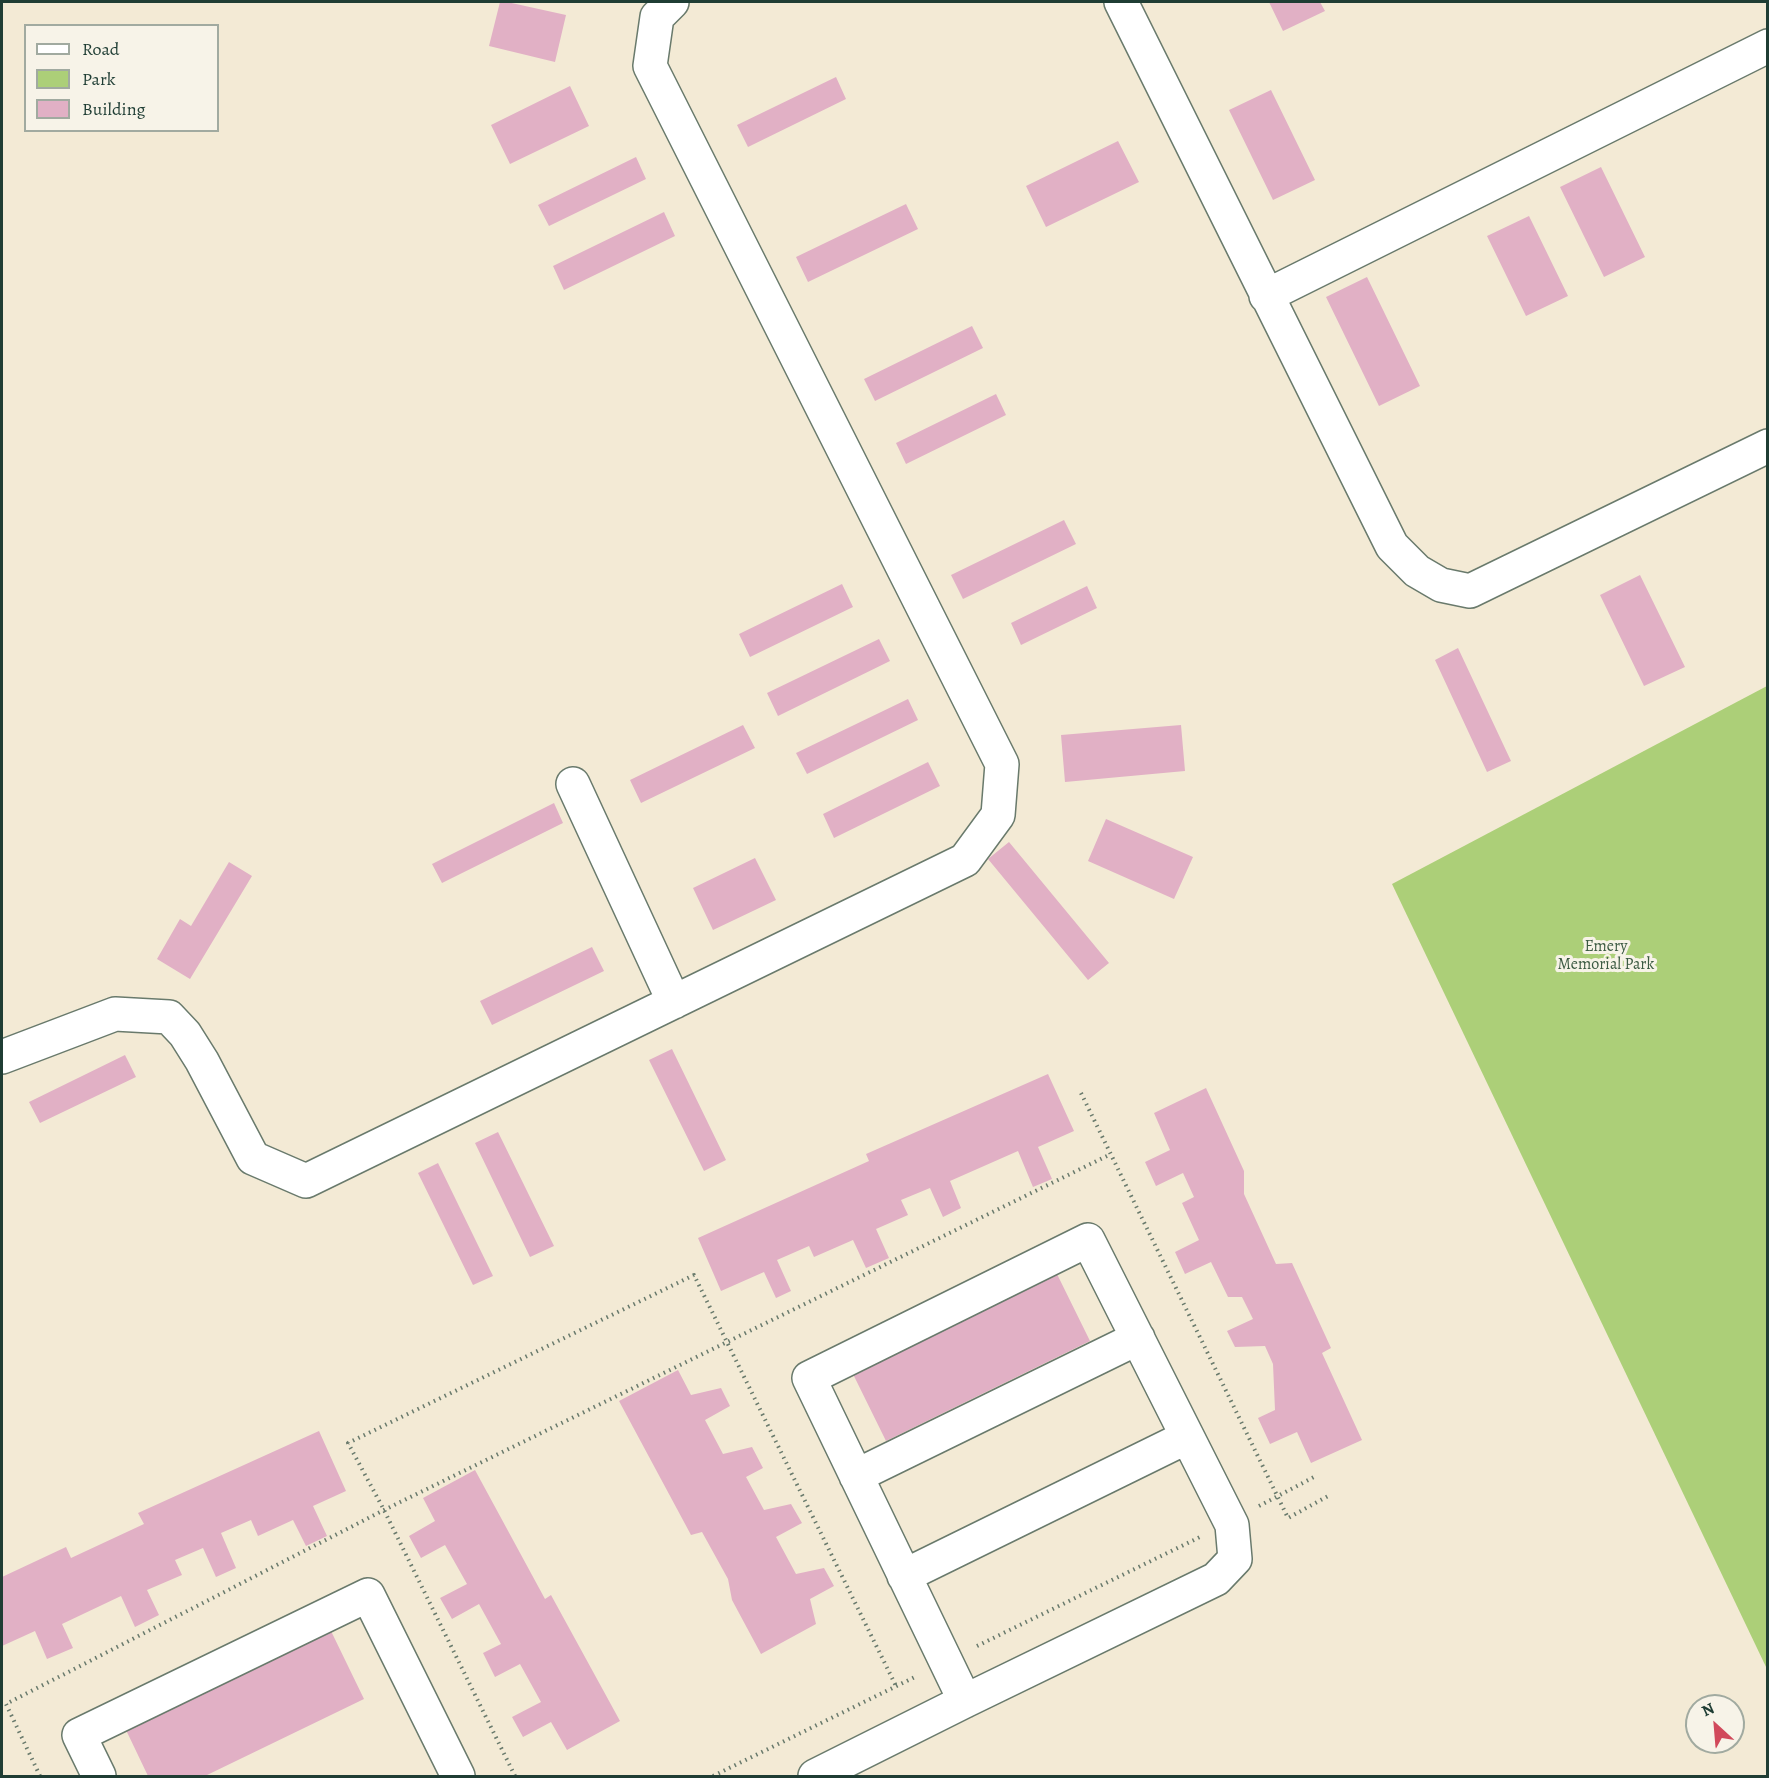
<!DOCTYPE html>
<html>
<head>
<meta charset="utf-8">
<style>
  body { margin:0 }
  #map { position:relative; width:1769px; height:1778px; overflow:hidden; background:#f3ead5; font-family:Alegreya,serif }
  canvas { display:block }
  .frame { position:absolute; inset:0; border:3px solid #1f3d34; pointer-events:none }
  .legend { position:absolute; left:24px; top:24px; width:195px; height:108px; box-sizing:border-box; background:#f7f3e8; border:2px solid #a1aaa0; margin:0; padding:8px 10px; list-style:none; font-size:18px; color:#1f3d34 }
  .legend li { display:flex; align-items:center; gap:12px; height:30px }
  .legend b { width:30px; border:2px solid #a1aaa0 }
  .north { position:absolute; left:1685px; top:1694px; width:60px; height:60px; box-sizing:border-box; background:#f7f3e8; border:2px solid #a1aaa0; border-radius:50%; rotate:334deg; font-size:16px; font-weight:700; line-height:24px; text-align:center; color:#1f3d34 }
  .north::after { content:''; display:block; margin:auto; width:21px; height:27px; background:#d1495b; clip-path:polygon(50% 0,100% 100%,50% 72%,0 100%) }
</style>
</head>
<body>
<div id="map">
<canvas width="1769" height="1778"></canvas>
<div class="frame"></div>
<ul class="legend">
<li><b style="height:8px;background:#fff"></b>Road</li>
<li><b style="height:16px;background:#accf78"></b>Park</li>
<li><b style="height:16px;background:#e1b0c5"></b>Building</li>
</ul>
<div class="north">N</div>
</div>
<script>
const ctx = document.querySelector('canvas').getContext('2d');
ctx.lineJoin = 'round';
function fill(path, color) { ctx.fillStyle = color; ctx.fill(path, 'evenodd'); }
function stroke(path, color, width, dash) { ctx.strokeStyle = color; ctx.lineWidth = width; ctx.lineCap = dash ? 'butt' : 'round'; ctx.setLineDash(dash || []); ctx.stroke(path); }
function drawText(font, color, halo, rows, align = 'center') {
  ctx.font = font + ' Alegreya,serif'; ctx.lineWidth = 6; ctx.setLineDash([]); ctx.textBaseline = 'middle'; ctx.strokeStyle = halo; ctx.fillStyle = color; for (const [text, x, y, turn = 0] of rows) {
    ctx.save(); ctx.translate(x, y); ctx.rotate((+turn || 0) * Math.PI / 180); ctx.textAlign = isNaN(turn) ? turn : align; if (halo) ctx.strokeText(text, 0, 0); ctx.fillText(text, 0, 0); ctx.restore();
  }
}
const green = new Path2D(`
  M 1767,686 L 1767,1669 L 1392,884 Z`);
const building = new Path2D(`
  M 500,2 L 507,2 L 566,15 L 555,62 L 489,46 Z
  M 1269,2 L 1320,2 L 1325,11 L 1283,31 Z
  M 836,77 L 846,99 L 748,147 L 737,125 Z
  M 570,86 L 589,126 L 510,164 L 491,125 Z
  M 1271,90 L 1315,180 L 1273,200 L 1229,110 Z
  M 1118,141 L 1139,182 L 1046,227 L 1026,186 Z
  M 636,157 L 646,179 L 549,226 L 538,205 Z
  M 1601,167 L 1645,257 L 1604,277 L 1560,187 Z
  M 906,204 L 918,229 L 808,282 L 796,257 Z
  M 664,212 L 675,236 L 564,290 L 553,266 Z
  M 1529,216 L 1568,296 L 1526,316 L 1487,236 Z
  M 1367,277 L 1420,386 L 1379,406 L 1326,297 Z
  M 972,326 L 983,348 L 875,401 L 864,379 Z
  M 996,394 L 1006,415 L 906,464 L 896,443 Z
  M 1064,520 L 1076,544 L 963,599 L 951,575 Z
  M 1640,575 L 1685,667 L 1644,686 L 1600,595 Z
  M 842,584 L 853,607 L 750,657 L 739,634 Z
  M 1087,586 L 1097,608 L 1021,645 L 1011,623 Z
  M 879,639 L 890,661 L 778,716 L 767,693 Z
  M 1458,648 L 1511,761 L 1487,772 L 1435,660 Z
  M 908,699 L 918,720 L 807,774 L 796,753 Z
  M 743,725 L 755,748 L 641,803 L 630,780 Z
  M 1181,725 L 1185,771 L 1065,782 L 1061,735 Z
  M 928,762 L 940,786 L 834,838 L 823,814 Z
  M 554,803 L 563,823 L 442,883 L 432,864 Z
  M 1106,819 L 1193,857 L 1174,899 L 1088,861 Z
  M 1009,842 L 1109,963 L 1088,980 L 988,859 Z
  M 755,858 L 776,900 L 713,930 L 693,888 Z
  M 229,862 L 252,876 L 190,979 L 157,959 L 180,919 L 191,926 Z
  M 592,947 L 604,971 L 492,1025 L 480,1001 Z
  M 672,1049 L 726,1160 L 704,1171 L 649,1060 Z
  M 125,1055 L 136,1077 L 40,1123 L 29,1102 Z
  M 1048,1074 L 1074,1131 L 1038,1147 L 1052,1179 L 1033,1187 L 1018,1151 L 950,1181 L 961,1208 L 943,1217 L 930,1188 L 901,1200 L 908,1215 L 876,1229 L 889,1258 L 866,1268 L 853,1240 L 814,1257 L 809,1246 L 777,1260 L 791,1291 L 776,1298 L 764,1272 L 721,1291 L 698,1238 L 869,1161 L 866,1154 Z
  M 1206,1088 L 1244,1171 L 1244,1194 L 1276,1264 L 1292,1263 L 1331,1348 L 1322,1353 L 1362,1440 L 1311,1463 L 1297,1432 L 1270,1444 L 1258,1418 L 1275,1410 L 1273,1364 L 1265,1346 L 1235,1347 L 1227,1331 L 1253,1319 L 1242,1297 L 1228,1297 L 1211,1262 L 1185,1274 L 1175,1252 L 1199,1240 L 1182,1203 L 1194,1197 L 1183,1173 L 1156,1186 L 1145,1162 L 1170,1150 L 1154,1113 Z
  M 498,1132 L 554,1246 L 530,1257 L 475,1143 Z
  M 438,1163 L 493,1276 L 473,1285 L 418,1173 Z
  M 1056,1272 L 1090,1341 L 886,1441 L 852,1372 Z
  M 678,1370 L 691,1395 L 721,1388 L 730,1406 L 705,1420 L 723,1454 L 752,1447 L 763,1468 L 746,1477 L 764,1510 L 791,1504 L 802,1523 L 776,1537 L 796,1574 L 824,1568 L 834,1586 L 810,1599 L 816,1624 L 761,1654 L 732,1600 L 728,1579 L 702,1532 L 691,1535 L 619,1401 Z
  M 319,1431 L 346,1491 L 313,1506 L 327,1536 L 306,1546 L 293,1520 L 258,1536 L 251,1520 L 221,1533 L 236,1568 L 216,1577 L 203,1548 L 175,1560 L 182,1575 L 147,1590 L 159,1615 L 135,1627 L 121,1596 L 62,1624 L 73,1648 L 47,1659 L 35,1631 L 2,1646 L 2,1577 L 66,1547 L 71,1558 L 144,1524 L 138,1513 Z
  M 475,1470 L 545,1599 L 551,1595 L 620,1721 L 567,1750 L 551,1722 L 523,1737 L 512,1717 L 541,1702 L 520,1664 L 495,1677 L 483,1653 L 501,1644 L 479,1604 L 452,1619 L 440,1598 L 467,1584 L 445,1545 L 421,1558 L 409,1536 L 435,1521 L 423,1498 Z
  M 331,1631 L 364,1699 L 205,1776 L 148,1776 L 126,1730 Z`);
const path = new Path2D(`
  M 1081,1093 L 1288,1518 L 1330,1495
  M 1259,1506 L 1314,1477
  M 977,1646 L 1200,1537
  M 40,1776 L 6,1704 L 384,1510 L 1111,1154
  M 515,1776 L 384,1510 L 348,1443 L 694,1275 L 896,1686
  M 713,1776 L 917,1676`);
const minor = new Path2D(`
  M 1121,2 L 1392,546 L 1417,571 L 1441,585 L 1470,591 L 1768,446
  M 1266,296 L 1768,46
  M 573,784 L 674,1002
  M 2,1057 L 115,1014 L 169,1017 L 185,1034 L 202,1061 L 253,1158 L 306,1181 L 965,860 L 998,815 L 1002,764 L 650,66 L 657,17 L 672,2
  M 856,1476 L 1138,1338
  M 904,1576 L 1187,1437
  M 99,1776 L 79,1735 L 368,1595 L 458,1776
  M 815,1776 L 965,1701 L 1216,1579 L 1235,1559 L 1232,1525 L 1088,1240 L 809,1378 L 965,1701`);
const parkNames = [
  ["Emery",1606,947],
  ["Memorial Park",1606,965]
];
fill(green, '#accf78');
fill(building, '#e1b0c5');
stroke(minor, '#697a6c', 36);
stroke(path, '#697a6c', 4, [1.5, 4.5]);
stroke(minor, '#fff', 33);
drawText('16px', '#3b5a42', '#f7f3e8', parkNames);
</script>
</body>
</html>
